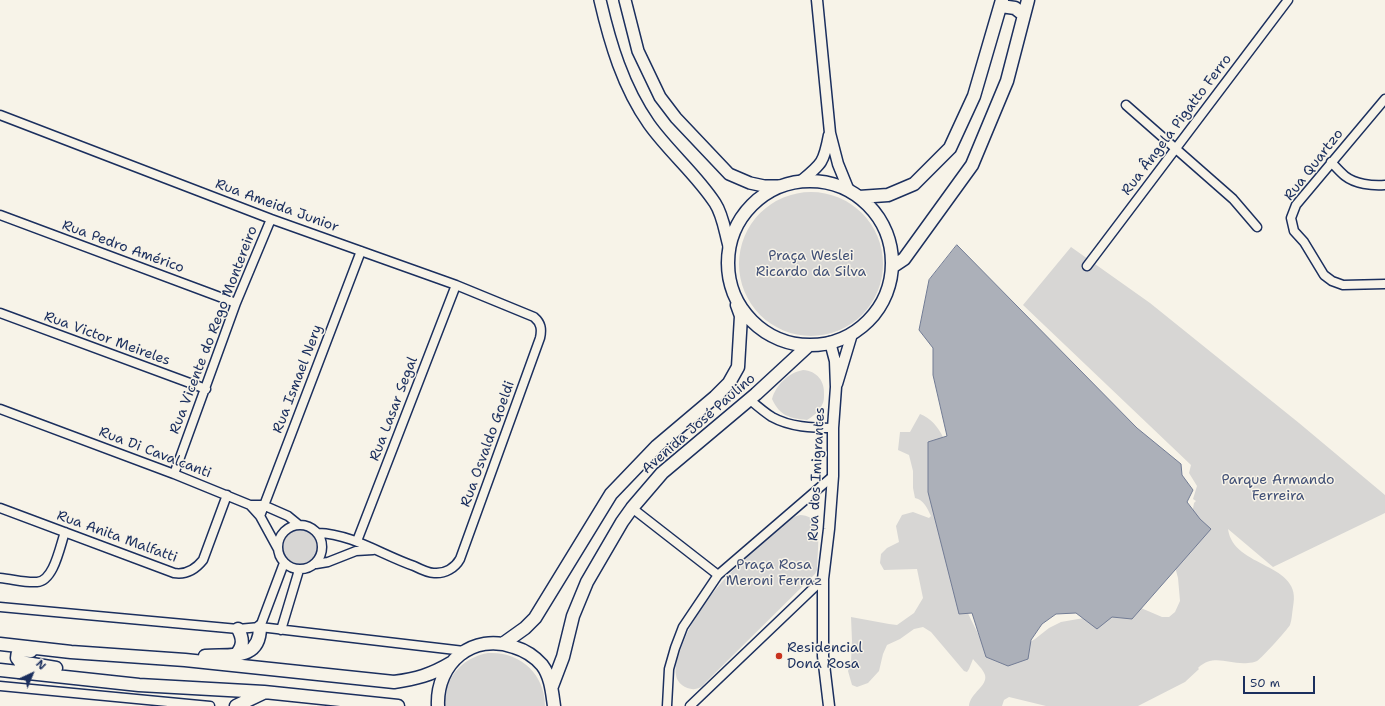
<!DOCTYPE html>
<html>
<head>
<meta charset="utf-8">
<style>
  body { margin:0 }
  #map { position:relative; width:1385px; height:706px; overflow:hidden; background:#f7f3e8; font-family:"Shantell Sans",sans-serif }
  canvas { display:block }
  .north { position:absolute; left:12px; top:654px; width:40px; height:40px; -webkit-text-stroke:3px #f7f3e8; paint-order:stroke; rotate:44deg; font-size:11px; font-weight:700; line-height:16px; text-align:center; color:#1b2f5e }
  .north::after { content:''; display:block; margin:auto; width:14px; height:18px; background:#1b2f5e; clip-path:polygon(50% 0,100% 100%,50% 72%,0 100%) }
  .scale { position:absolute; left:1243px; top:676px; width:72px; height:18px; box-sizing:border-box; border:2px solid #1b2f5e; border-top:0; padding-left:5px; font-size:12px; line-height:14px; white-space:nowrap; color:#1b2f5e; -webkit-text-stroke:3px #f7f3e8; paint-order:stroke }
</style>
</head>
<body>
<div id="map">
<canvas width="1385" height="706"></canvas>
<div class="north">N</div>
<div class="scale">50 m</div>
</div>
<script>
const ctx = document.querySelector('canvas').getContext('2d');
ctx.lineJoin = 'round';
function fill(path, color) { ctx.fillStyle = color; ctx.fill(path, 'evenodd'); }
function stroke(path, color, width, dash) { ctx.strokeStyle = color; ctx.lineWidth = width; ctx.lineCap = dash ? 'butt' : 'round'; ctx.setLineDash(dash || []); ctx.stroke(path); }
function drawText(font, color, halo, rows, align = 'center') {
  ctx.font = font + ' "Shantell Sans",sans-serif'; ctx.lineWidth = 3; ctx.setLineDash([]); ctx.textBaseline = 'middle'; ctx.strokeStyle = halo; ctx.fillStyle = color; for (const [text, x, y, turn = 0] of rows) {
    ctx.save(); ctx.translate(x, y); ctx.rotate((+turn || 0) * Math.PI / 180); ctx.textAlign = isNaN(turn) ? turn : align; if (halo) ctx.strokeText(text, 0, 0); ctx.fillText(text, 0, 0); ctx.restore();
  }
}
const green = new Path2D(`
  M739 264a72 72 0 1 1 144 0a72 72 0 1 1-144 0Z
  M 1071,247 L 1150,303 L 1299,423 L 1385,495 L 1385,513 L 1273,567 L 1228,529 C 1233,569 1304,562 1293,607 C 1292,613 1292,619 1290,625 C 1287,630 1262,658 1257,661 C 1255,662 1250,663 1248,663 C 1229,665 1214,653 1198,668 L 1199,669 L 1185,682 L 1138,706 L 1046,706 L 1009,697 L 1004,700 L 1002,706 L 969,706 C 970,693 988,686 985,675 C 983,669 977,664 973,659 L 969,669 L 967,672 L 964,671 L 931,632 L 923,627 L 914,629 L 900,639 L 887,645 L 883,654 L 879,671 L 868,683 L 857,687 L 852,685 L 848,671 L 851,662 L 852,641 L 851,617 L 889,624 L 897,625 L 914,613 L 923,598 L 917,569 L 884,570 L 880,563 L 881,554 L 887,548 L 899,542 L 896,526 L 902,515 L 913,512 L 929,518 L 931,516 C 927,508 924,500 915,498 L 913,488 L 913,471 L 909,455 L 898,450 L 900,432 L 910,432 L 920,414 C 931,418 938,427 943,437 L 956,589 L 984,646 L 1007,656 L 1035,639 L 1049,628 L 1061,622 L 1141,608 L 1162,617 L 1169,617 L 1175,612 L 1180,601 L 1178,578 L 1174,563 L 1191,520 L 1194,503 L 1196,501 L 1193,499 L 1197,486 L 1189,473 L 1191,465 L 1023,305 Z
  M 803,370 C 817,371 825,381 824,395 C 824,398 824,402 822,405 C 820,411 812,417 807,420 C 789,418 780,416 772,399 C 776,385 788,373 803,370 Z
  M 800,515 C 807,515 816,519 817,527 C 820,538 817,558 817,570 L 815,574 L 706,682 C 704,684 702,687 699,688 C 690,692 677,685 676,675 C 674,667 678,658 680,651 C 696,603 735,566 772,534 C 780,528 789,517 800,515 Z
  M283 547a17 17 0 1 1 34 0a17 17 0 1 1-34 0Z
  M 488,653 C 520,651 545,674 545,706 L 444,706 C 444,679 461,658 488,653 Z`);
const water = new Path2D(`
  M 957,245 L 1137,428 L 1181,464 L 1182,475 L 1193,490 L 1187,502 L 1200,519 L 1211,529 L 1132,619 L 1112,617 L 1097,629 L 1076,613 L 1056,614 L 1042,624 L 1031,640 L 1028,659 L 1008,666 L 986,657 L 972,613 L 959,614 L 928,492 L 928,442 L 947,436 L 933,375 L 933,348 L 919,330 L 929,280 Z`);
const minor = new Path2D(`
  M 1385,99 L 1296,205 L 1291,218 L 1294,231 L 1304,242 L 1324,275 L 1332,281 L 1343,285 L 1385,284
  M 1126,105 L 1233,199 L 1257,227
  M 0,115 L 271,219 L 456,285 L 534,317 C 541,323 542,329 540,338 L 460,559 C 455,568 445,574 434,573 C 428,573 420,569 414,566 C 382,555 352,534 318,533
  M 1331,162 C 1335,166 1340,172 1345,176 C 1355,184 1372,186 1385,185
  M 0,215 L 236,303
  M 1087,266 L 1288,0
  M 0,313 L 206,389
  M 749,399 C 756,405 764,412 772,417 C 790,427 812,428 833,428
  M 0,409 L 174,474 L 250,505 L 263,505 L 288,516 L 299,525
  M 174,474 L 236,303 L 271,219
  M 250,505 L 260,516 L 278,549
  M 0,508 L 174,573 C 186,575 195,570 203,560 L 227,495
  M 632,508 L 718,575
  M 260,516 L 361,251
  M278 547a22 22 0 1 1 44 0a22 22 0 1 1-44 0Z
  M 357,541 L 456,285
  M 316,564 L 328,562 L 356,551 L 373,550
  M 0,578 C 12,579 26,583 37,582 C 54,581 60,546 65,532
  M 0,607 L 238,629 L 260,627 L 464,651
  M 260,627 L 284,563
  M 281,630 L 299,570
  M 0,686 L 210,706
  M 667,706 L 669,669 L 675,648 L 683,627 L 718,575 L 833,476
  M 690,706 L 823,579`);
const tertiary = new Path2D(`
  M 817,0 L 830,133 L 838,164 L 849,191
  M 801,181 C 822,164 824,162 829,135
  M 837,384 L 852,334
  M 829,706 L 823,656 L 823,579 L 829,529 L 833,476 L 833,428 L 836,387 L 835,361 L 830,342`);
const secondary = new Path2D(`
  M 600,0 C 610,43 623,87 649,124 C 669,152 696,174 715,203 C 723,215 725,232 729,246
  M 625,0 L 638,51 L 660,97 L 676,118 L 729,174 L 750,183 L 764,186 L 779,186`);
const primary = new Path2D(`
  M 1001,6 L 1015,8 L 1024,15
  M728 263a82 82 0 1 1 164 0a82 82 0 1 1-164 0Z
  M 859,197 L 888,195 L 914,184 L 950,148 L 974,96 L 1002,0
  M 892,267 L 904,259 L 972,165 L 1007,81 L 1028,0
  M 504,643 L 525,628 L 535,618 L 611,494 L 657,446 L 715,397 L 729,383 L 738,367 L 741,316 L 737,305
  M 0,644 L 71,652 L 185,660 L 394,682 C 416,679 431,675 451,663
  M 31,651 C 24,650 17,649 17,658 L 20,662 L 56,668
  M 205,656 C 229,654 260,662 260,627
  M 235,656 C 243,647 244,640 238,629
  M 0,670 L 139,685 L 264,692 L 398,706
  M 552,686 L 563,657 L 573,616 L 587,582 L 622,522 L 632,508 L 662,473 L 756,394 L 808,346
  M 236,706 L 263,693
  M 438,706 C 436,663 473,632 514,647 C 524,650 535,657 542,665 C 551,677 552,692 554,706`);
const markers = [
  [779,656,4,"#c8321e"]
];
const streetNames = [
  ["Rua Ângela Pigatto Ferro",1177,125,-53],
  ["Rua Quartzo",1314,165,-52],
  ["Rua Ameida Junior",277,206,20],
  ["Rua Pedro Américo",123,247,20],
  ["Rua Vicente do Rego Montereiro",214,330,-69],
  ["Rua Victor Meireles",107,339,20],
  ["Rua Ismael Nery",298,379,-69],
  ["Rua Lasar Segal",394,409,-69],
  ["Avenida José Paulino",699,424,-41],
  ["Rua Osvaldo Goeldi",488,444,-70],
  ["Rua Di Cavalcanti",155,453,21],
  ["Rua dos Imigrantes",817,474,-87],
  ["Rua Anita Malfatti",117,537,20]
];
const parkNames = [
  ["Praça Weslei",811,256],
  ["Ricardo da Silva",811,272],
  ["Parque Armando",1278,480],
  ["Ferreira",1278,496],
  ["Praça Rosa",774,565],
  ["Meroni Ferraz",774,581]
];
const poiNames = [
  ["Residencial",787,648],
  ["Dona Rosa",787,664]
];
fill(green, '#d7d6d4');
fill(water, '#acb0b9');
stroke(water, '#727c95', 1);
stroke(minor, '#1b2f5e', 11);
stroke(tertiary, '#1b2f5e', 13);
stroke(secondary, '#1b2f5e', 14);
stroke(primary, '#1b2f5e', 15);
stroke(minor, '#f7f3e8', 8);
stroke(tertiary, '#f7f3e8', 10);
stroke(secondary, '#f7f3e8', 11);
stroke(primary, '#f7f3e8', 12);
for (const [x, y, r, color] of markers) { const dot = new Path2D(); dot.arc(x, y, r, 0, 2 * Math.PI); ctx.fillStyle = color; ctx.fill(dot); stroke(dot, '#f7f3e8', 1.5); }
drawText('14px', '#1b2f5e', '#f7f3e8', streetNames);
drawText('14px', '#415076', '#f7f3e8', parkNames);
drawText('14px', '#1b2f5e', '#f7f3e8', poiNames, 'left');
</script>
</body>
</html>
